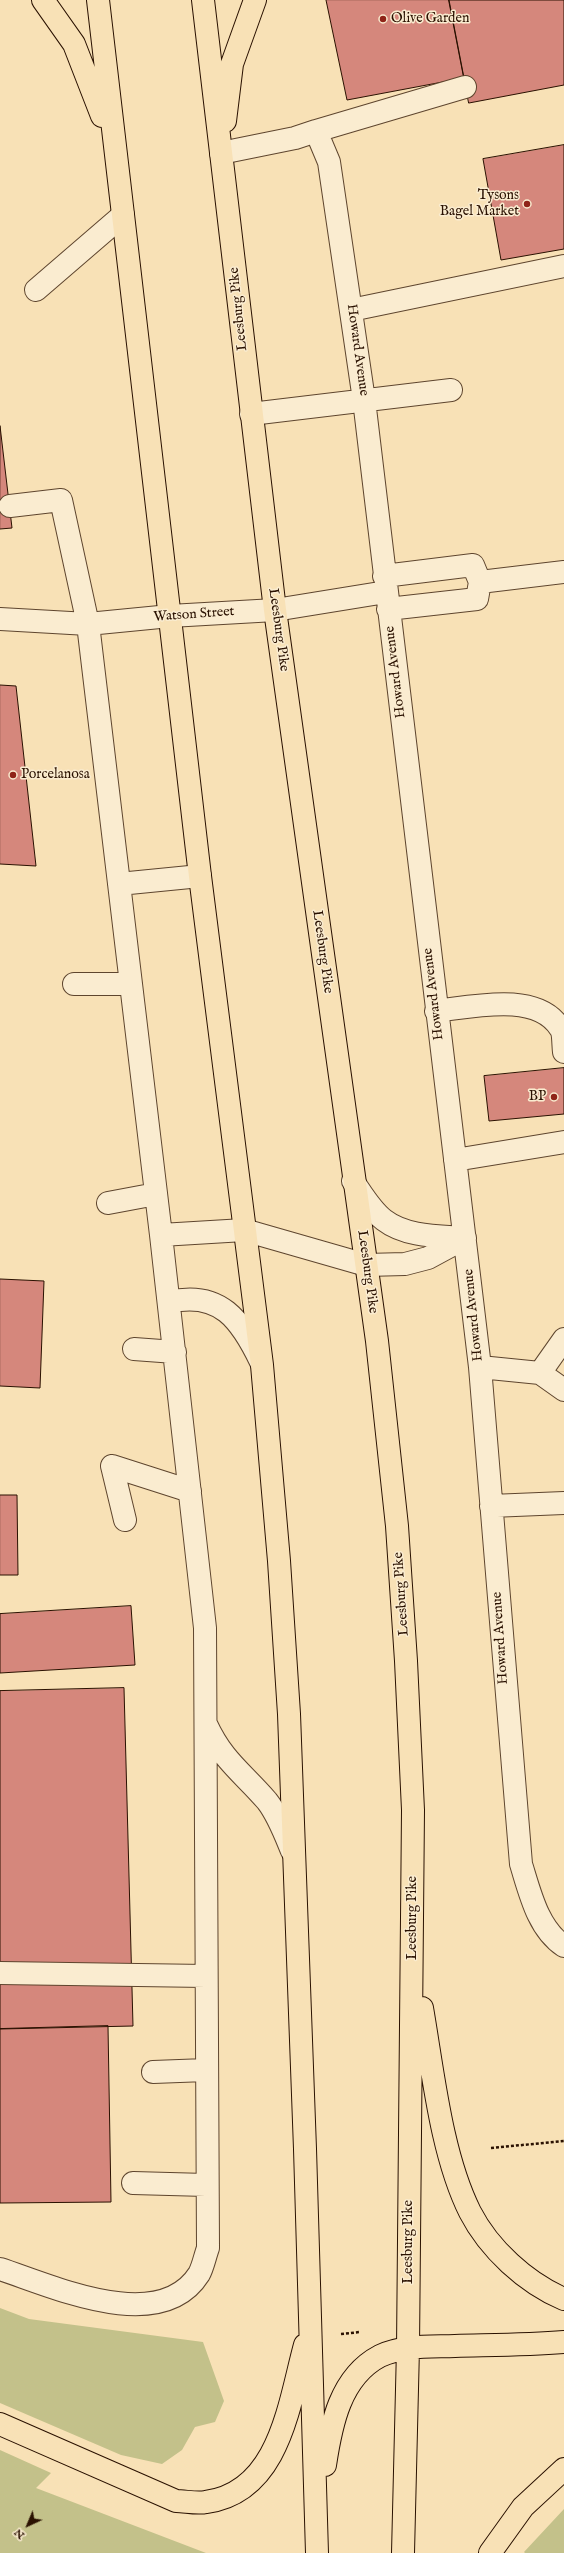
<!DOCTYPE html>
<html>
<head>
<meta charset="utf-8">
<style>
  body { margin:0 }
  #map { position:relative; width:564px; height:2553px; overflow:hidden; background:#f8e1b6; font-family:"IM FELL English",serif }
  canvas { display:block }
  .north { position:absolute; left:8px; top:2505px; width:40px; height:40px; -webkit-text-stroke:3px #faecd0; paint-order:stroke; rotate:224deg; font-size:11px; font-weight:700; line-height:16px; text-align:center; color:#2a1101 }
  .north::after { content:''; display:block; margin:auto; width:14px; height:18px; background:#2a1101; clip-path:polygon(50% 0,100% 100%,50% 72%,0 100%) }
</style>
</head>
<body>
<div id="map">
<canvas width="564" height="2553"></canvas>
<div class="north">N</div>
</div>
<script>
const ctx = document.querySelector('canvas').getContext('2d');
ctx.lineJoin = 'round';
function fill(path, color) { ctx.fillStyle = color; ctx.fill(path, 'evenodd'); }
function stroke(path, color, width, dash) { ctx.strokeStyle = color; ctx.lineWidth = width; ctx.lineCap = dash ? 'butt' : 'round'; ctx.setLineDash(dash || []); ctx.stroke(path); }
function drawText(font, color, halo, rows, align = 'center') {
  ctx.font = font + ' "IM FELL English",serif'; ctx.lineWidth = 3; ctx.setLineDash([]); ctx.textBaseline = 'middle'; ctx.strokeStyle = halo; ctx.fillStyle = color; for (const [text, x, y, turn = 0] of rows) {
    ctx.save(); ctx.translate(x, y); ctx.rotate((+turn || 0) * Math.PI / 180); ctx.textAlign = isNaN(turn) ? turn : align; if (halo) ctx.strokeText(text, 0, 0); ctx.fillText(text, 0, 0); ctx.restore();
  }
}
const green = new Path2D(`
  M 0,2308 L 29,2319 L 203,2342 L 224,2401 L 215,2422 L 195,2427 L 182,2450 L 162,2464 L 121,2455 L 0,2403 Z
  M 0,2450 L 51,2473 L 36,2488 L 206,2553 L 0,2553 Z
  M 564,2509 L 564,2553 L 525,2553 L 524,2552 Z`);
const building = new Path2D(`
  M 449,0 L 564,0 L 564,85 L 469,103 Z
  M 449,0 L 464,78 L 347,100 L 326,0 Z
  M 564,145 L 564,249 L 501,260 L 483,159 Z
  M 0,426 L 12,528 L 0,529 Z
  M 0,685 L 16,686 L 36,866 L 0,864 Z
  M 564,1068 L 564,1114 L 489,1121 L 484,1076 Z
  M 0,1279 L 44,1281 L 40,1388 L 0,1386 Z
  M 0,1495 L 17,1495 L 18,1575 L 0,1575 Z
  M 131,1606 L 135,1665 L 0,1673 L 0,1614 Z
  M 124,1688 L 133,2026 L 0,2029 L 0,1691 Z
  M 108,2026 L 111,2202 L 0,2203 L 0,2029 Z`);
const path = new Path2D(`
  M 491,2148 L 564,2141
  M 341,2334 L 360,2332`);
const minor = new Path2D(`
  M 316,131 L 465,87
  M 221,153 L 295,138 L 316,131 L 329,162 L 364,400 L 480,1367 L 521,1864 C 530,1893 538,1929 564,1946
  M 36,290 L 123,215
  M 351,310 L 564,266
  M 251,414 L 451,390
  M 384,576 L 473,565 L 480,582 L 477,599 L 388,609
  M 480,582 L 564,572
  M 0,619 L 88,624 L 170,616 L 275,610 L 386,592
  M 119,884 L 200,876
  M 74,984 L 131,984
  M 436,1011 C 472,1007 537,991 560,1028 C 564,1033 563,1045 564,1052
  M 455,1160 L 564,1142
  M 353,1181 C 362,1194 371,1210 384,1220 C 406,1237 439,1236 465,1238
  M 108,1203 L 156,1194
  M 161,1235 L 244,1230 L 366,1265 L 405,1264 L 428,1258 L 465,1238
  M 169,1302 C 220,1290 241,1320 261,1362
  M 564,1339 L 540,1373 L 564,1390
  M 134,1349 L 175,1352
  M 480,1367 L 540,1373
  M 112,1466 L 190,1491
  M 112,1466 L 125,1520
  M 491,1506 L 564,1503
  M 206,1724 C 223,1761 242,1772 267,1801 C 278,1815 285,1834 292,1851
  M 0,1973 L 206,1976
  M 153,2072 L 206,2070
  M 133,2183 L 206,2185
  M 0,2269 C 52,2286 160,2336 199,2274 C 203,2267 205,2256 208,2248 L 205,1628 L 161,1235 L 88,624 L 61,500 L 10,506`);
const highway = new Path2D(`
  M 43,0 L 74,44 L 102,116
  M 98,0 L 200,876 L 262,1365 L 279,1561 L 289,1714 L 305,2149 L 317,2553
  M 203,0 L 275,610 L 377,1341 L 397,1526 L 406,1661 L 413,1810 L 408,2348 L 403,2553
  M 225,121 L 232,64 L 255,0
  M 422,2008 C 433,2071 441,2154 470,2212 C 489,2249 526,2283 564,2299
  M 0,2424 L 176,2501 C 185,2501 197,2504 206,2502 C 280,2492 289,2403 305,2345
  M 325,2465 C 331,2425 340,2377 380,2356 C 403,2345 431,2347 455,2346 C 491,2345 528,2345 564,2342
  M 490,2553 L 523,2507 L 564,2469`);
const markers = [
  [383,19,4,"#8f2418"],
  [527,204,4,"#8f2418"],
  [13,775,4,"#8f2418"],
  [554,1097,4,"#8f2418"]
];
const poiNames = [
  ["Olive Garden",391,19],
  ["Tysons",519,196,"right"],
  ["Bagel Market",519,212,"right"],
  ["Porcelanosa",21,775],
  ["BP",546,1097,"right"]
];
const streetNames = [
  ["Leesburg Pike",239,309,-96],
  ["Howard Avenue",357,350,82],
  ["Watson Street",194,615,-4],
  ["Leesburg Pike",278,630,82],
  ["Howard Avenue",396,672,-97],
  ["Leesburg Pike",322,952,82],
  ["Howard Avenue",434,994,-97],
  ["Leesburg Pike",367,1272,82],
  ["Howard Avenue",474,1315,-96],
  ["Leesburg Pike",402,1594,-94],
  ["Howard Avenue",501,1638,-94],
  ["Leesburg Pike",413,1918,-90],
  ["Leesburg Pike",409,2242,-90]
];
fill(green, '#c3c18a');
fill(building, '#d5877c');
stroke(building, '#2a1101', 1);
stroke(minor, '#5e452e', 24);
stroke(highway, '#2a1101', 24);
stroke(path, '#2a1101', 2.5, [3, 2]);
stroke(minor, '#faecd0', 22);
stroke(highway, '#f8e1b6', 22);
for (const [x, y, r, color] of markers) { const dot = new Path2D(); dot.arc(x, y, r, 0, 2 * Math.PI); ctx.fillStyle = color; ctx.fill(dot); stroke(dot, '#faecd0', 1.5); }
drawText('14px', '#2a1101', '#faecd0', poiNames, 'left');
drawText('14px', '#2a1101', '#faecd0', streetNames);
</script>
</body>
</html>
